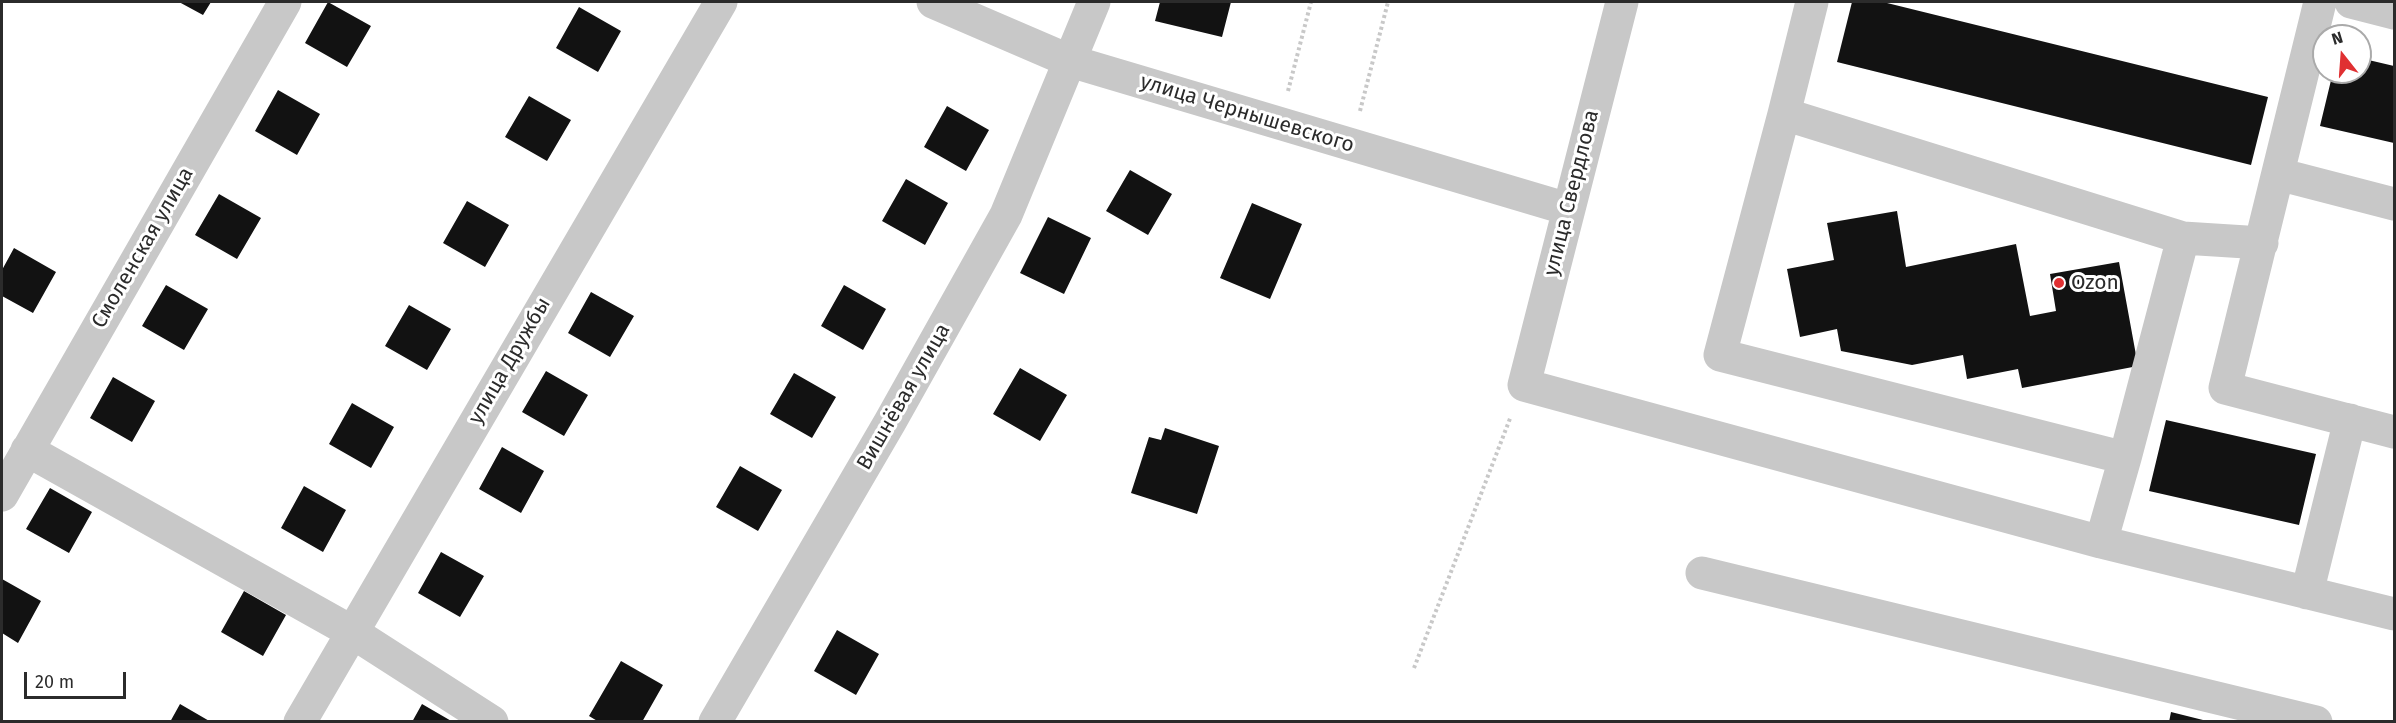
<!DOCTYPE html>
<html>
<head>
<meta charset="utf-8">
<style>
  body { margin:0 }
  #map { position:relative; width:2396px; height:723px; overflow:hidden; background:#fff; font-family:"Fira Sans",sans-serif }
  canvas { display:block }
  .frame { position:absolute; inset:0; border:3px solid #2b2b2b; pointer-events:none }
  .north { position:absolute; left:2312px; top:24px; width:60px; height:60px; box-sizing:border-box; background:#fff; border:2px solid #aaa; border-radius:50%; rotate:343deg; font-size:16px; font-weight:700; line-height:24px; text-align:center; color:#2b2b2b }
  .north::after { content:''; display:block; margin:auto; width:21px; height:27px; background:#e03032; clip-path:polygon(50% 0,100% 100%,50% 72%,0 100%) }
  .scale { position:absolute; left:24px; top:672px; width:102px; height:27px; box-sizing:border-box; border:3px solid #2b2b2b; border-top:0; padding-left:8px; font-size:18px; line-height:21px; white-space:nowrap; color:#2b2b2b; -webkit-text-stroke:4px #fff; paint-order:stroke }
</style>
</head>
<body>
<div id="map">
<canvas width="2396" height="723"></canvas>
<div class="frame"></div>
<div class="north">N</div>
<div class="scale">20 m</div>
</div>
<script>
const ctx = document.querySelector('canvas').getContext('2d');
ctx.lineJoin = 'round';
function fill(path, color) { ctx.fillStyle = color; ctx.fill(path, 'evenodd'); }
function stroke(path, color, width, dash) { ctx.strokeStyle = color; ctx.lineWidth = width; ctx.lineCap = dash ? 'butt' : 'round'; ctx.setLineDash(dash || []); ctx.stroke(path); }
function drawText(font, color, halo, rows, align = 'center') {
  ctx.font = font + ' "Fira Sans",sans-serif'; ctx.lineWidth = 6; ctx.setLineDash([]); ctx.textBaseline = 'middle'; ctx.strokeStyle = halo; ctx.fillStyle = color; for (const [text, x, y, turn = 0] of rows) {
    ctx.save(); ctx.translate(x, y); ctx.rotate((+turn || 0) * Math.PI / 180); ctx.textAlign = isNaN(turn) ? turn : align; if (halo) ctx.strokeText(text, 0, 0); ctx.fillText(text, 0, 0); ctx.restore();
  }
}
const building = new Path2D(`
  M 179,2 L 211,2 L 203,15 Z
  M 328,2 L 371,26 L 347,67 L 305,43 Z
  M 1160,2 L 1231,2 L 1222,37 L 1155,21 Z
  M 1852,2 L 1883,2 L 2268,97 L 2251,165 L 1837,62 Z
  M 579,7 L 621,31 L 598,72 L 556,48 Z
  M 2360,58 L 2394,66 L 2394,143 L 2320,126 L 2333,72 L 2360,72 Z
  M 278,90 L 320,114 L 297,155 L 255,131 Z
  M 529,96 L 571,120 L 547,161 L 505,137 Z
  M 947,106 L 989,130 L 966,171 L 924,147 Z
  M 1130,170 L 1172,194 L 1148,235 L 1106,211 Z
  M 906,179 L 948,203 L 925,245 L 882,221 Z
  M 219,194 L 261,218 L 237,259 L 195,235 Z
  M 467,201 L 509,225 L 485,267 L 443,243 Z
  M 1252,203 L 1302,224 L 1270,299 L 1220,278 Z
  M 1897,211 L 1906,267 L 2016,244 L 2030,316 L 2056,311 L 2050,274 L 2119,262 L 2138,366 L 2022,388 L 2018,369 L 1967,379 L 1963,355 L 1912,365 L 1841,351 L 1837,329 L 1800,337 L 1787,269 L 1834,260 L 1827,223 Z
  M 1048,217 L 1091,238 L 1064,294 L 1020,273 Z
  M 14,248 L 56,272 L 33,313 L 2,296 L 2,270 Z
  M 166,285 L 208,309 L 184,350 L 142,326 Z
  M 844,285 L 886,309 L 863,350 L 821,326 Z
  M 591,292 L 634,316 L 610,357 L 568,333 Z
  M 409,305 L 451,329 L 427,370 L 385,346 Z
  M 1020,368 L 1067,395 L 1040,441 L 993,414 Z
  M 546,371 L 588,395 L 564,436 L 522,412 Z
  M 794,373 L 836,397 L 812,438 L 770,414 Z
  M 113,377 L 155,401 L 132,442 L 90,418 Z
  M 352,403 L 394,427 L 371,468 L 329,444 Z
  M 2166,420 L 2316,454 L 2299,525 L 2149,491 Z
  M 1165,428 L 1219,446 L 1197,514 L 1131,493 L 1149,437 L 1161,440 Z
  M 502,447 L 544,471 L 521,513 L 479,489 Z
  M 740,466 L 782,490 L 758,531 L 716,507 Z
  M 304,486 L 346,510 L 323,552 L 281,528 Z
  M 50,488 L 92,512 L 69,553 L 26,529 Z
  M 441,552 L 484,576 L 460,617 L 418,593 Z
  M 2,579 L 41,601 L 18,643 L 2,633 Z
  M 244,591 L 286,615 L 263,656 L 221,632 Z
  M 837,630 L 879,654 L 856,695 L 814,671 Z
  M 621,661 L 663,685 L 642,722 L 599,722 L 589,716 Z
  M 180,704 L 211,722 L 170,722 Z
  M 422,704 L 453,722 L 412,722 Z
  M 2171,712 L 2207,721 L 2207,722 L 2169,722 Z`);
const path = new Path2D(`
  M 1288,91 L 1311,2
  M 1360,111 L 1388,2
  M 1414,668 L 1511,416`);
const minor = new Path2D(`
  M 933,2 L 1070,61 L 1568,209
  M 1622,2 L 1524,385 L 2101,542 L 2394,614
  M 1812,2 L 1784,114 L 2183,238 L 2262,243
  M 2320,2 L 2225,388 L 2394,432
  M 2351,2 L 2394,13
  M 1784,114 L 1720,355 L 2125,458 L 2183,238
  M 2278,174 L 2394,204
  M 27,450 L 352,632 L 492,722
  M 2,495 L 285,2
  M 2101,542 L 2125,458
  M 1702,573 L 2316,722
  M 2307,593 L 2350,420
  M 300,722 L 721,2
  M 715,722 L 890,422 L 1006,215 L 1094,2`);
const markers = [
  [2059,283,6,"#e03032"]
];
const streetNames = [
  ["улица Чернышевского",1247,114,17],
  ["улица Свердлова",1572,193,-76],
  ["Смоленская улица",143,248,-60],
  ["улица Дружбы",510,361,-60],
  ["Вишнёвая улица",904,397,-60]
];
const poiNames = [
  ["Ozon",2071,283]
];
fill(building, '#121212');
stroke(path, '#c8c8c8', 4, [3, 3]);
stroke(minor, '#c8c8c8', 33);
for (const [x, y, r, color] of markers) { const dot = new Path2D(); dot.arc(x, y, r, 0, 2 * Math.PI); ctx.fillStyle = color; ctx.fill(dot); stroke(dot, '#fff', 2); }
drawText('21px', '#2b2b2b', '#fff', streetNames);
drawText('21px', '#2b2b2b', '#fff', poiNames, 'left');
</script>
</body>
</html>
